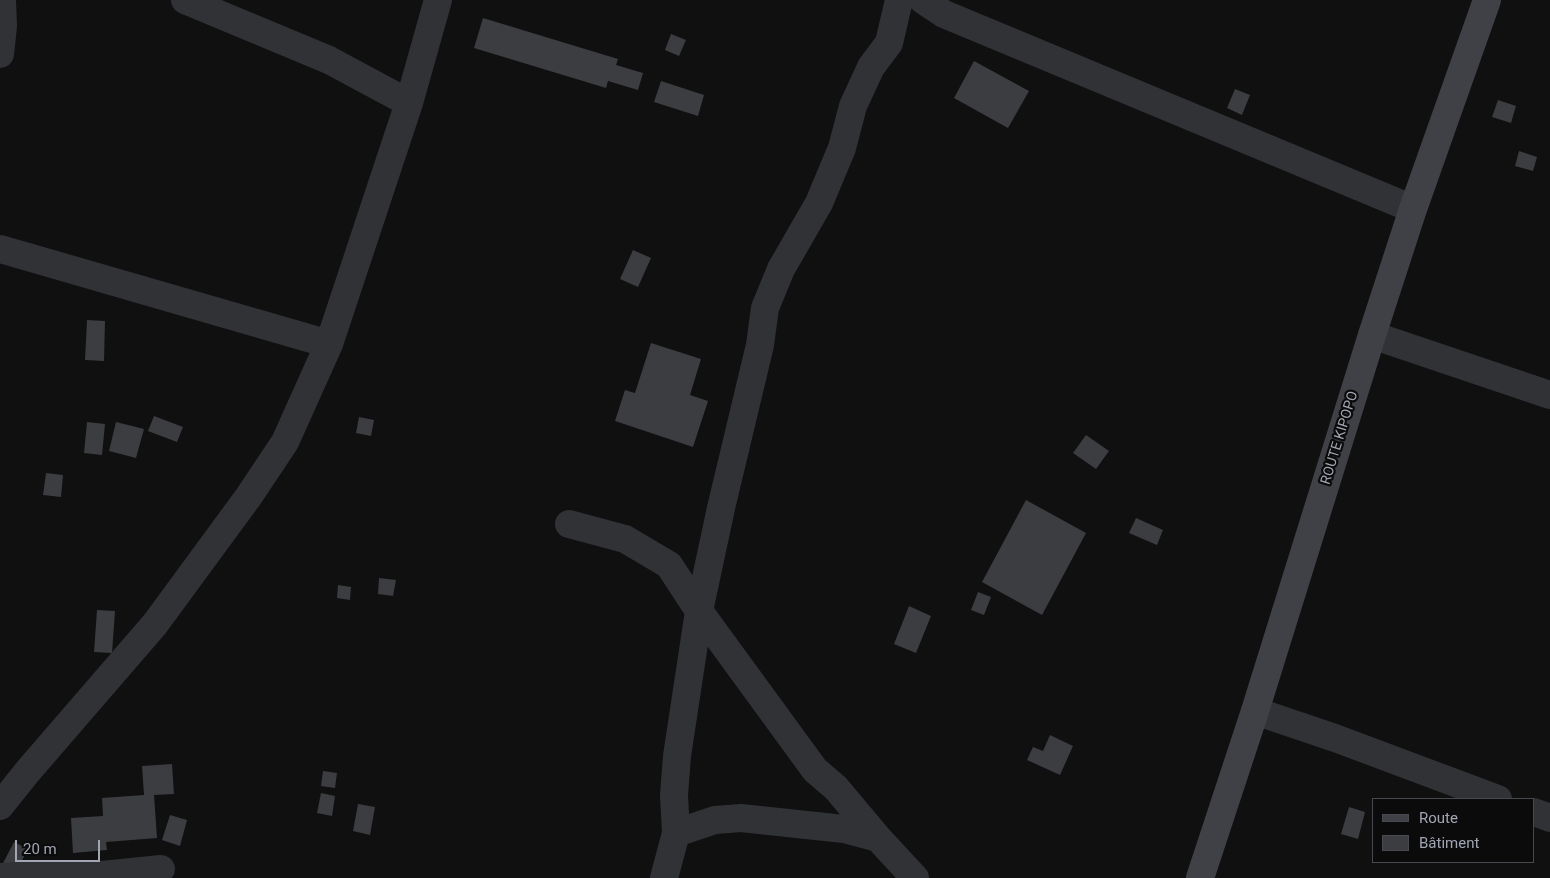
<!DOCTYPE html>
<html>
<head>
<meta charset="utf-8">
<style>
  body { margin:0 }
  #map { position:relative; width:1550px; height:878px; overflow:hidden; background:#101011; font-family:Roboto,sans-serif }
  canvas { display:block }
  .legend { position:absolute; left:1372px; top:798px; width:162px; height:65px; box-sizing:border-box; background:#0b0b0c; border:1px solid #47494e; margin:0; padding:6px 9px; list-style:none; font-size:15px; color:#a1a6b2 }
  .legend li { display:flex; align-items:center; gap:10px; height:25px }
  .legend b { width:25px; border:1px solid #47494e }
  .scale { position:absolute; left:15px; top:840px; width:85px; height:22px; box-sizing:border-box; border:2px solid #a1a6b2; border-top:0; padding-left:6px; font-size:15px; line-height:18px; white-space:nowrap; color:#a1a6b2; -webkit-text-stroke:4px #0b0b0c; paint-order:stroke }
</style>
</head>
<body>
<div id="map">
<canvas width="1550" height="878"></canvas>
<ul class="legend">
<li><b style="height:6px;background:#3f4146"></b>Route</li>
<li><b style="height:14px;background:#3c3d41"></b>Bâtiment</li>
</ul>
<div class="scale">20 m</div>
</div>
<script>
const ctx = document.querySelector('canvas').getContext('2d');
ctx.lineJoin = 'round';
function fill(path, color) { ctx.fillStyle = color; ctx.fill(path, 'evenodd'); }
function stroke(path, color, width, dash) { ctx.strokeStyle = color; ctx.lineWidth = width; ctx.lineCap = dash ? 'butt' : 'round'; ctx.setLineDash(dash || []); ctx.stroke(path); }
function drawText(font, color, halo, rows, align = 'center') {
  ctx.font = font + ' Roboto,sans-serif'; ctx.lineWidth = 4.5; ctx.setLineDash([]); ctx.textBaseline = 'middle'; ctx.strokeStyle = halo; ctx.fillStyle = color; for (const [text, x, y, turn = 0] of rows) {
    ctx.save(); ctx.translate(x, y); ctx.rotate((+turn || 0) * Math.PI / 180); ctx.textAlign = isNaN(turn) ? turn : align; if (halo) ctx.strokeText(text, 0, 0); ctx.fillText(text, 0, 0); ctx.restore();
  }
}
const building = new Path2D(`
  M 483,18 L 618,59 L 616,65 L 643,73 L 638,90 L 608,81 L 606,88 L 474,48 Z
  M 671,34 L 686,40 L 679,56 L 665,50 Z
  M 974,61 L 1029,91 L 1008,128 L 954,98 Z
  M 661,81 L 704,95 L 698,116 L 654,102 Z
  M 1235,89 L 1250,95 L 1242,115 L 1227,108 Z
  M 1498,100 L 1516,106 L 1511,123 L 1492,117 Z
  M 1519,151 L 1537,157 L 1533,171 L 1515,166 Z
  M 633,250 L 651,258 L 638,287 L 620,279 Z
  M 87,320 L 105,321 L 104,361 L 85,360 Z
  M 651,343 L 701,359 L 690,395 L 708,401 L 693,447 L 615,421 L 625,390 L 635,393 Z
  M 154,416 L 183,427 L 177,442 L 148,431 Z
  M 359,417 L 374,420 L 371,436 L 356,433 Z
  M 87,422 L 105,424 L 102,455 L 84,453 Z
  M 116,422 L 144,429 L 136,458 L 109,451 Z
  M 1086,435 L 1109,451 L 1096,469 L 1073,453 Z
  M 46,473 L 63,475 L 61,497 L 43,495 Z
  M 1026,500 L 1086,533 L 1042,615 L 982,582 Z
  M 1136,518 L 1163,530 L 1157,545 L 1129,533 Z
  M 379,578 L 396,580 L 393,596 L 378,594 Z
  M 338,585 L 351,587 L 350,600 L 337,598 Z
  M 978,592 L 991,597 L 984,615 L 971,610 Z
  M 909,606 L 931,616 L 916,653 L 894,644 Z
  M 97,610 L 115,611 L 112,653 L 94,652 Z
  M 1050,735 L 1073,746 L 1060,775 L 1027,760 L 1033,747 L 1043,751 Z
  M 172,764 L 174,794 L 154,795 L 157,838 L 106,842 L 107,850 L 73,853 L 71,818 L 103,816 L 102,798 L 144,795 L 142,766 Z
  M 323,771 L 337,773 L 335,788 L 321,786 Z
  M 321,793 L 335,796 L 332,816 L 317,813 Z
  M 358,804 L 375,807 L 370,835 L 353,831 Z
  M 1349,807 L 1365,812 L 1358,839 L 1341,834 Z
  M 170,815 L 187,820 L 180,846 L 162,840 Z
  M 14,842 L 28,849 L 16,872 L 2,865 Z`);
const minor = new Path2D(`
  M 185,0 L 329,60 L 409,103
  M 899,0 L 889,43 L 871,67 L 853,106 L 842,148 L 819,203 L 781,269 L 765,308 L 760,345 L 721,508 L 699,611 L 677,756 L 674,795 L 676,833 L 715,820 L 741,818 L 844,829 L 878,838 L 915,878
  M 923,0 L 944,14 L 1413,209
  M 0,54 L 3,26 L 2,0
  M 0,249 L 329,344
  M 1372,335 L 1550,395
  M 569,524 L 625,539 L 669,565 L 699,611 L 815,770 L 836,788 L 878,838
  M 1255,711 L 1335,738 L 1498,799
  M 0,806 L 28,771 L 155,624 L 249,496 L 285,442 L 329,344 L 409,103 L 438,0
  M 1534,812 L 1550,818
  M 0,877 L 27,875 L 92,876 L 161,869
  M 664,878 L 676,833`);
const secondary = new Path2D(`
  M 1200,878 L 1255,711 L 1372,335 L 1413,209 L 1487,0`);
const streetNames = [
  ["ROUTE KIPOPO",1340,438,-73]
];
fill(building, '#3c3d41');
stroke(minor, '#313236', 28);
stroke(secondary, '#3f4146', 28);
drawText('14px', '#a1a6b2', '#0b0b0c', streetNames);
</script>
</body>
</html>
